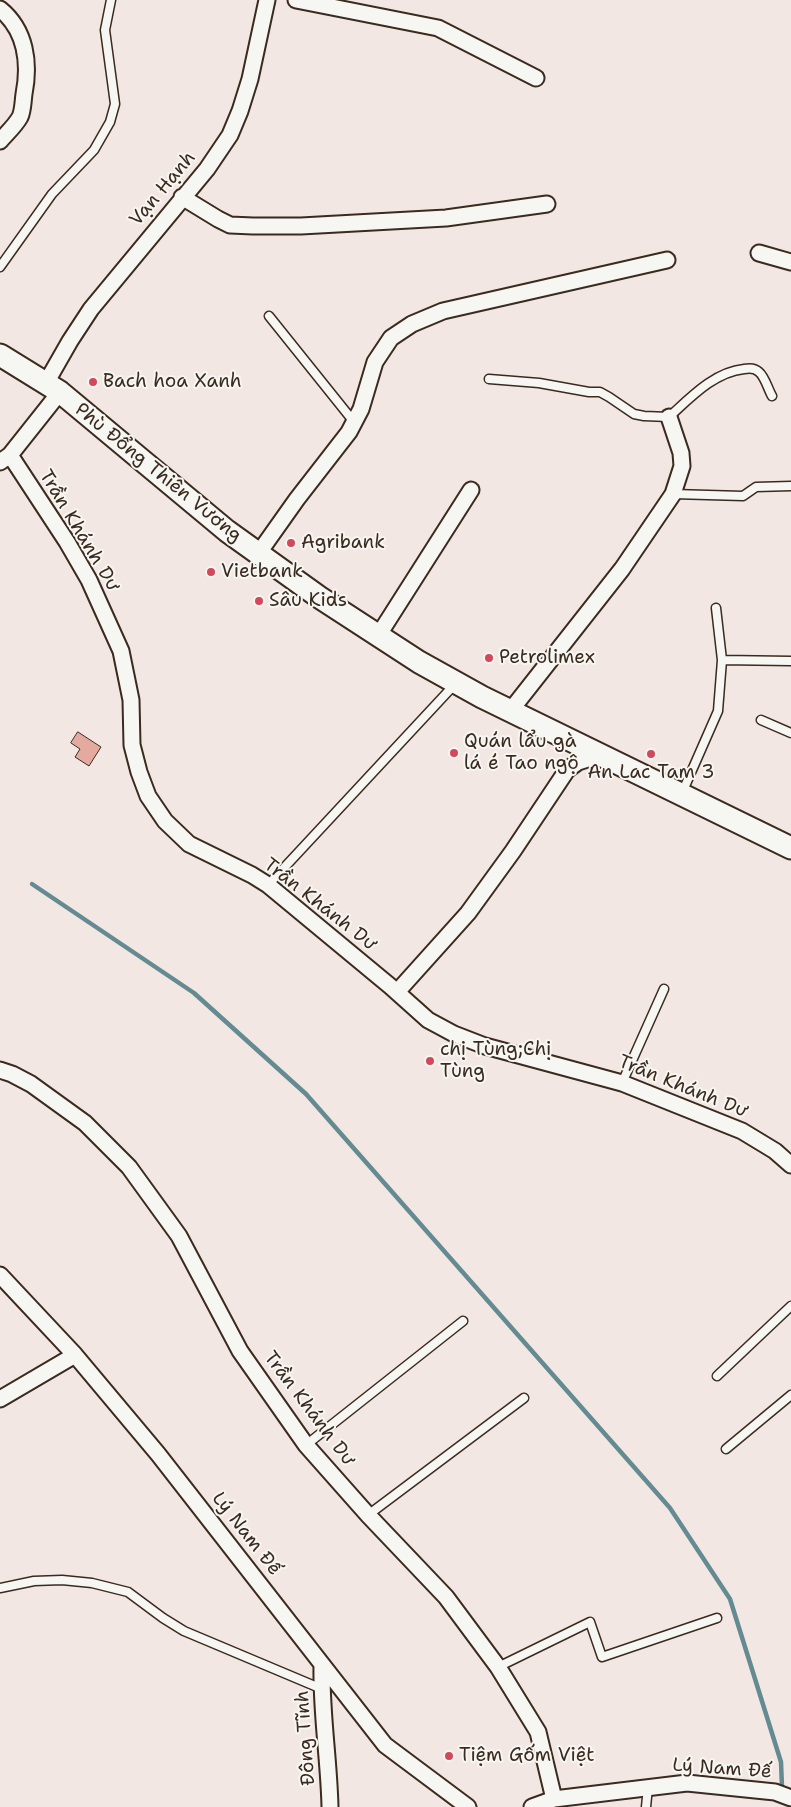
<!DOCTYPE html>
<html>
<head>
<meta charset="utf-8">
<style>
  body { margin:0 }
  canvas { display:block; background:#f2e7e2 }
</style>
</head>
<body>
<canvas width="791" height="1807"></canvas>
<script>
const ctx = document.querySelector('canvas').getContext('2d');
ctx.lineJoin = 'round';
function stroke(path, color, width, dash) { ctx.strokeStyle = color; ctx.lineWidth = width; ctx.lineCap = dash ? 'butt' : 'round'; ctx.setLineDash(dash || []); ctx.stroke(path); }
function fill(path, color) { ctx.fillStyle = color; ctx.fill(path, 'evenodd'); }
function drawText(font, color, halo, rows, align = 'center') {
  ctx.font = font + ' "Shantell Sans",sans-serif'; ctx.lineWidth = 4; ctx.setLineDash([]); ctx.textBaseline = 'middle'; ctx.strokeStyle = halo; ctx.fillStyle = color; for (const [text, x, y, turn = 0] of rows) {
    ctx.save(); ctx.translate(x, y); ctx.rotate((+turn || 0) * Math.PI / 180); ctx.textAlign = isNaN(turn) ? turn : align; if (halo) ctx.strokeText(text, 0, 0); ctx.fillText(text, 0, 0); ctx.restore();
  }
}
const stream = new Path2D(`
  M 32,884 L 194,993 L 306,1094 L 670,1508 L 730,1599 L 781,1762 L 782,1787`);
const building = new Path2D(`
  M 78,732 L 101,747 L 89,766 L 75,757 L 80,749 L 71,743 Z`);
const service = new Path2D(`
  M 0,267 L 52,194 L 94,150 L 110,122 L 115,104 L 105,30 L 111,0
  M 269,316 L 354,422
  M 489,379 L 539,383 L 589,392 L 600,392 L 609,397 L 634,414 L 644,416 L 669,417 C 690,398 714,372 744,369 C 749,368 755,368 759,372 C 765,377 768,389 772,396
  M 673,494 L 743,496 L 756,487 L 791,486
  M 722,660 L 791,661
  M 761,720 L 791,733
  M 682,793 L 718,711 L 722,660 L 716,608
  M 268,885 L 456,683
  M 622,1083 L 664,989
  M 717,1376 L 791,1306
  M 306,1445 L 463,1321
  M 726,1449 L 791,1395
  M 368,1515 L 524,1398
  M 0,1588 L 34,1581 L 62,1580 L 92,1583 L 128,1592 L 163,1618 L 184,1631 L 322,1689
  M 498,1667 L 590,1622 L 602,1657 L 717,1618
  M 646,1807 L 648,1787`);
const minor = new Path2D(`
  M 296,0 L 438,28 L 536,78
  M 0,9 C 26,30 30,63 24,94 C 23,101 23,111 20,117 C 15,126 6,134 0,141
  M 182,197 L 218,219 L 230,225 L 253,226 L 301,226 L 446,218 L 547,204
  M 759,253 L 791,262
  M 46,383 L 70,341 L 91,309 L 207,169 L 230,135 L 240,111 L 250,79 L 267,0
  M 10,455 L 67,542 L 89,580 L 121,651 L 131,700 L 132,745 L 139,772 L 148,796 L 165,821 L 189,844 L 252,875 L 268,885 L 390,986 L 428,1020 L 454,1034 L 485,1046 L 622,1083 L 742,1131 L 775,1151 L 791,1165
  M 0,462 L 10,455 L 60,392
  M 258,554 L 297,499 L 349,432 L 361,409 L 375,362 L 391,338 L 412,324 L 443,311 L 667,260
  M 378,636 L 471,490
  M 511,710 L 622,569 L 673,494 L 682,466 L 681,453 L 669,417
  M 397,992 L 468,913 L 513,851 L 567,770 L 578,762 L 600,755
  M 0,1070 L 12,1074 L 31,1084 L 85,1123 L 129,1167 L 179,1236 L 240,1351 L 306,1445 L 368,1515 L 446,1597 L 498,1667 L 538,1732 L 554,1799
  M 0,1275 L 75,1355 L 158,1454 L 385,1745 L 468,1807
  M 0,1399 L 75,1355
  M 322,1666 C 321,1713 329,1760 330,1807
  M 532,1807 L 554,1799 L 687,1783 L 775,1792 L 791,1798`);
const secondary = new Path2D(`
  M 0,355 L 60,392 L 227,531 L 319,597 L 419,662 L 482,697 L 791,848`);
const markers = [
  [93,382,5,"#d1495b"],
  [291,543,5,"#d1495b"],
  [211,572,5,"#d1495b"],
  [259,601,5,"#d1495b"],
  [489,658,5,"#d1495b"],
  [454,753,5,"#d1495b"],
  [651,754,5,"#d1495b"],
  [430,1061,5,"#d1495b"],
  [449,1756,5,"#d1495b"]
];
const streetNames = [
  ["Vạn Hạnh",163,189,-50],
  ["Phù Đổng Thiên Vương",158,473,39],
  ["Trần Khánh Dư",79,531,59],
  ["Trần Khánh Dư",320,905,38],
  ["Trần Khánh Dư",683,1087,22],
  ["Trần Khánh Dư",309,1409,53],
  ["Lý Nam Đế",246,1534,52],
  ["Đông Tĩnh",306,1738,-94],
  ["Lý Nam Đế",722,1769,4]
];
const poiNames = [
  ["Bach hoa Xanh",103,382],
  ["Agribank",301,543],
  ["Vietbank",221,572],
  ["Sâu Kids",269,601],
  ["Petrolimex",499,658],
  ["Quán lẩu gà",464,742],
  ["lá é Tao ngộ",464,764],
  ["An Lac Tam 3",651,773,"center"],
  ["chị Tùng;Chị",440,1050],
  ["Tùng",440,1072],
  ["Tiệm Gốm Việt",459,1756]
];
stroke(stream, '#648b91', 4.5);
fill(building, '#e4aaa0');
stroke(building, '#3b2a1e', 1);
stroke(service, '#3b2a1e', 11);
stroke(minor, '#3b2a1e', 19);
stroke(secondary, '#3b2a1e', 25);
stroke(service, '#f6f6f2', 8);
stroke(minor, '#f6f6f2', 15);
stroke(secondary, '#f6f6f2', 21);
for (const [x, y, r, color] of markers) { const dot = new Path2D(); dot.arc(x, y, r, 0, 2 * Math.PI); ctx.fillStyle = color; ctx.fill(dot); stroke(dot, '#f6f6f2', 2); }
drawText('19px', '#3b2a1e', '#f6f6f2', streetNames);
drawText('19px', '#3b2a1e', '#f6f6f2', poiNames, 'left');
</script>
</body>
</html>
